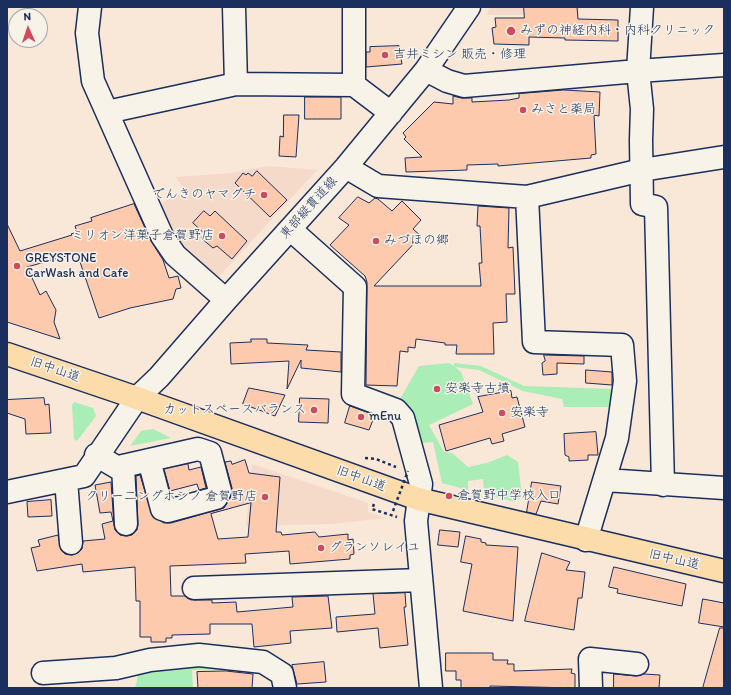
<!DOCTYPE html>
<html>
<head>
<meta charset="utf-8">
<style>
  body { margin:0 }
  #map { position:relative; width:731px; height:695px; overflow:hidden; background:#f9e7d7; font-family:Itim,sans-serif }
  canvas { display:block }
  .frame { position:absolute; inset:0; border:8px solid #1b2f5e; pointer-events:none }
  .north { position:absolute; left:8px; top:8px; width:40px; height:40px; box-sizing:border-box; background:#f7f3e8; border:1px solid #9fa5b1; border-radius:50%; rotate:357deg; font-size:11px; font-weight:700; line-height:16px; text-align:center; color:#1b2f5e }
  .north::after { content:''; display:block; margin:auto; width:14px; height:18px; background:#d1495b; clip-path:polygon(50% 0,100% 100%,50% 72%,0 100%) }
</style>
</head>
<body>
<div id="map">
<canvas width="731" height="695"></canvas>
<div class="frame"></div>
<div class="north">N</div>
</div>
<script>
const ctx = document.querySelector('canvas').getContext('2d');
ctx.lineJoin = 'round';
function fill(path, color) { ctx.fillStyle = color; ctx.fill(path, 'evenodd'); }
function stroke(path, color, width, dash) { ctx.strokeStyle = color; ctx.lineWidth = width; ctx.lineCap = dash ? 'butt' : 'round'; ctx.setLineDash(dash || []); ctx.stroke(path); }
function drawText(font, color, halo, rows, align = 'center') {
  ctx.font = font + ' Itim,"Klee One",sans-serif'; ctx.lineWidth = 3; ctx.setLineDash([]); ctx.textBaseline = 'middle'; ctx.strokeStyle = halo; ctx.fillStyle = color; for (const [text, x, y, turn = 0] of rows) {
    ctx.save(); ctx.translate(x, y); ctx.rotate((+turn || 0) * Math.PI / 180); ctx.textAlign = isNaN(turn) ? turn : align; if (halo) ctx.strokeText(text, 0, 0); ctx.fillText(text, 0, 0); ctx.restore();
  }
}
const built = new Path2D(`
  M 490,7 L 579,7 L 579,15 L 486,15 Z
  M 269,166 L 317,170 L 214,282 L 179,251 L 153,208 L 184,191 L 176,177 L 230,173 Z
  M 252,464 L 368,503 L 368,512 L 385,518 L 333,524 L 246,526 Z`);
const green = new Path2D(`
  M 449,363 L 454,366 L 454,363 L 481,366 L 524,386 L 613,389 L 610,407 L 564,407 L 562,399 L 523,391 L 479,370 L 455,367 L 461,372 L 473,404 L 429,425 L 444,452 L 452,453 L 468,467 L 487,463 L 507,455 L 518,462 L 522,497 L 515,502 L 484,494 L 483,479 L 468,481 L 468,490 L 442,483 L 433,442 L 420,443 L 406,406 L 400,399 L 419,366 Z
  M 74,402 L 93,408 L 96,416 L 77,441 L 74,439 L 72,405 Z
  M 153,429 L 171,438 L 130,446 L 141,431 Z
  M 231,664 L 233,680 L 229,680 L 228,669 L 192,670 L 193,688 L 135,688 L 140,668 Z`);
const building = new Path2D(`
  M 524,7 L 577,7 L 578,19 L 618,20 L 618,41 L 565,40 L 565,38 L 529,37 L 529,45 L 494,44 L 492,28 L 496,27 L 495,18 L 524,18 Z
  M 399,46 L 402,64 L 366,67 L 366,52 L 370,52 L 370,47 Z
  M 564,90 L 600,92 L 599,116 L 594,115 L 596,154 L 591,155 L 591,158 L 498,166 L 498,164 L 467,165 L 467,170 L 406,172 L 405,158 L 422,157 L 404,139 L 406,137 L 403,133 L 434,102 L 453,104 L 453,96 L 461,98 L 472,98 L 472,102 L 509,100 L 519,98 L 519,94 Z
  M 305,97 L 341,97 L 341,119 L 305,119 Z
  M 284,115 L 299,115 L 296,157 L 279,156 L 280,136 L 283,137 Z
  M 257,171 L 287,200 L 270,217 L 235,183 L 243,173 L 246,175 L 248,173 L 252,176 Z
  M 358,197 L 369,203 L 375,198 L 378,199 L 392,211 L 402,201 L 421,220 L 413,229 L 421,236 L 374,286 L 481,286 L 479,263 L 482,263 L 480,226 L 477,226 L 478,206 L 509,208 L 508,248 L 513,247 L 515,294 L 506,294 L 507,322 L 493,323 L 494,354 L 456,354 L 457,345 L 445,345 L 445,343 L 416,339 L 415,348 L 408,347 L 408,352 L 400,351 L 397,386 L 366,385 L 367,282 L 365,276 L 330,245 L 349,225 L 339,218 Z
  M 134,204 L 151,241 L 163,260 L 169,278 L 178,276 L 181,288 L 176,289 L 173,299 L 130,308 L 99,318 L 77,253 L 27,267 L 40,295 L 46,291 L 56,310 L 54,322 L 60,339 L 7,322 L 7,224 L 20,251 L 72,235 L 71,234 L 77,232 L 75,226 L 92,221 L 91,218 Z
  M 204,211 L 210,216 L 215,211 L 247,241 L 232,259 L 217,246 L 213,248 L 201,238 L 205,234 L 193,223 Z
  M 251,339 L 267,339 L 267,343 L 308,345 L 306,350 L 341,352 L 341,372 L 301,368 L 301,360 L 287,389 L 289,361 L 231,364 L 230,343 L 251,342 Z
  M 544,355 L 584,356 L 584,364 L 557,363 L 557,374 L 543,375 L 542,363 L 545,361 Z
  M 586,370 L 612,372 L 612,385 L 586,383 Z
  M 249,388 L 285,395 L 275,416 L 243,404 Z
  M 511,391 L 512,398 L 517,397 L 525,427 L 502,434 L 504,441 L 492,444 L 490,438 L 446,451 L 439,425 L 483,412 L 478,397 Z
  M 44,398 L 45,405 L 49,404 L 51,433 L 26,434 L 25,419 L 7,413 L 7,400 Z
  M 300,398 L 329,399 L 328,423 L 299,422 Z
  M 350,406 L 375,415 L 369,430 L 345,423 Z
  M 596,432 L 598,455 L 588,455 L 588,460 L 569,461 L 569,457 L 565,455 L 564,434 Z
  M 245,460 L 249,473 L 280,477 L 276,532 L 281,532 L 282,535 L 315,532 L 319,537 L 348,534 L 348,540 L 353,539 L 354,554 L 350,555 L 350,559 L 290,564 L 289,551 L 245,554 L 246,563 L 170,566 L 171,596 L 185,596 L 194,600 L 212,600 L 212,603 L 236,602 L 237,612 L 293,607 L 292,597 L 328,596 L 332,628 L 290,631 L 291,643 L 254,647 L 252,624 L 210,624 L 210,634 L 172,635 L 172,638 L 166,638 L 166,642 L 151,642 L 151,637 L 140,637 L 140,601 L 136,601 L 135,567 L 83,572 L 82,564 L 37,571 L 31,548 L 40,546 L 38,540 L 58,535 L 61,550 L 65,554 L 72,555 L 78,553 L 82,549 L 83,541 L 105,539 L 102,524 L 113,521 L 111,512 L 100,513 L 95,485 L 111,482 L 114,525 L 115,530 L 120,535 L 127,536 L 132,535 L 137,530 L 138,524 L 136,476 L 140,475 L 153,517 L 164,523 L 171,523 L 224,508 L 231,497 L 232,488 L 225,462 L 231,461 L 232,464 ZM 251,503 L 248,537 L 218,539 L 211,514 Z
  M 188,464 L 189,470 L 201,467 L 206,488 L 199,490 L 197,484 L 170,491 L 164,469 Z
  M 532,482 L 561,486 L 558,504 L 541,501 L 536,514 L 527,512 Z
  M 51,500 L 52,516 L 28,517 L 27,502 Z
  M 440,530 L 460,532 L 458,547 L 438,545 Z
  M 466,536 L 481,539 L 481,542 L 486,543 L 486,545 L 518,547 L 513,621 L 463,611 L 472,564 L 461,562 Z
  M 542,553 L 570,562 L 566,570 L 585,572 L 582,598 L 578,598 L 574,630 L 525,621 Z
  M 614,567 L 686,584 L 682,606 L 617,593 L 618,589 L 609,587 Z
  M 405,593 L 406,607 L 404,607 L 408,645 L 380,648 L 378,628 L 337,632 L 336,617 L 375,614 L 373,594 Z
  M 703,599 L 724,603 L 724,627 L 699,623 Z
  M 720,628 L 724,628 L 724,688 L 703,688 Z
  M 446,653 L 493,653 L 493,660 L 508,660 L 507,664 L 514,664 L 514,671 L 572,669 L 571,673 L 575,674 L 575,688 L 490,686 L 490,688 L 461,688 L 461,680 L 456,680 L 456,671 L 446,671 Z
  M 324,662 L 326,682 L 297,684 L 292,665 Z
  M 226,671 L 253,674 L 252,688 L 198,688 L 197,672 Z
  M 614,674 L 636,676 L 644,674 L 660,675 L 659,688 L 614,688 Z`);
const path = new Path2D(`
  M 365,458 L 376,459 L 396,467
  M 374,504 L 372,509 L 397,517`);
const minor = new Path2D(`
  M 90,7 L 87,33 L 93,81 L 162,236 L 175,255 L 226,300
  M 234,7 L 236,84
  M 354,7 L 354,85
  M 642,7 L 638,71 L 642,109 L 641,140 L 642,204 L 656,207 L 663,485
  M 426,70 L 447,81 L 464,86 L 638,71 L 724,65
  M 107,112 L 236,84 L 354,85 L 391,113
  M 346,167 L 378,186 L 527,197 L 642,170 L 724,157
  M 527,197 L 534,342 L 622,345 L 625,381 L 617,438 L 586,540
  M 290,229 L 355,287 L 353,394 L 396,410 L 403,418 L 421,484 L 416,521 L 431,688
  M 96,455 L 118,468 L 123,466 L 198,449 L 210,453 L 220,491 L 216,498 L 168,511 L 162,509 L 149,460
  M 123,466 L 126,524
  M 66,480 L 71,543
  M 605,480 L 724,488
  M 7,492 L 84,476 L 137,398 L 159,377 L 226,300 L 346,167 L 426,70 L 469,7
  M 194,588 L 421,580
  M 43,673 L 116,668 L 150,660 L 199,655 L 263,662 L 282,674 L 285,688
  M 591,688 L 590,659 L 637,664`);
const major = new Path2D(`
  M 7,354 L 137,398 L 418,499 L 724,571`);
const pathBridge = new Path2D(`
  M 393,511 L 408,471`);
const markers = [
  [511,31,5,"#d1495b"],
  [385,55,4,"#d1495b"],
  [523,110,4,"#d1495b"],
  [264,195,4,"#d1495b"],
  [222,236,4,"#d1495b"],
  [376,241,4,"#d1495b"],
  [17,266,4,"#d1495b"],
  [437,389,4,"#d1495b"],
  [314,410,4,"#d1495b"],
  [502,413,4,"#d1495b"],
  [361,417,4,"#d1495b"],
  [449,496,4,"#d1495b"],
  [265,497,4,"#d1495b"],
  [321,548,4,"#d1495b"]
];
const poiNames = [
  ["みずの神経内科・内科クリニック",520,31],
  ["吉井ミシン 販売・修理",393,55],
  ["みさと薬局",531,110],
  ["でんきのヤマグチ",256,195,"right"],
  ["ミリオン洋菓子倉賀野店",214,236,"right"],
  ["みづほの郷",384,241],
  ["GREYSTONE",25,259],
  ["CarWash and Cafe",25,274],
  ["安楽寺古墳",445,389],
  ["カットスペースバランス",306,410,"right"],
  ["安楽寺",510,413],
  ["mEnu",369,417],
  ["倉賀野中学校入口",457,496],
  ["クリー二ングホシノ 倉賀野店",257,497,"right"],
  ["グランソレイユ",329,548]
];
const streetNames = [
  ["東部縦貫道線",309,208,-48],
  ["旧中山道",55,370,19],
  ["旧中山道",361,479,20],
  ["旧中山道",674,560,13]
];
fill(built, '#f6dac9');
fill(green, '#aaedb7');
fill(building, '#fecaae');
stroke(building, '#1b2f5e', 1);
stroke(minor, '#1b2f5e', 25);
stroke(major, '#1b2f5e', 25);
stroke(path, '#1b2f5e', 2.5, [3, 3]);
stroke(minor, '#f7f3e8', 22);
stroke(major, '#fddcac', 22);
stroke(pathBridge, '#1b2f5e', 2.5, [3, 3]);
for (const [x, y, r, color] of markers) { const dot = new Path2D(); dot.arc(x, y, r, 0, 2 * Math.PI); ctx.fillStyle = color; ctx.fill(dot); stroke(dot, '#f7f3e8', 1.5); }
drawText('13px', '#1b2f5e', '#f7f3e8', poiNames, 'left');
drawText('13px', '#1b2f5e', '#f7f3e8', streetNames);
</script>
</body>
</html>
